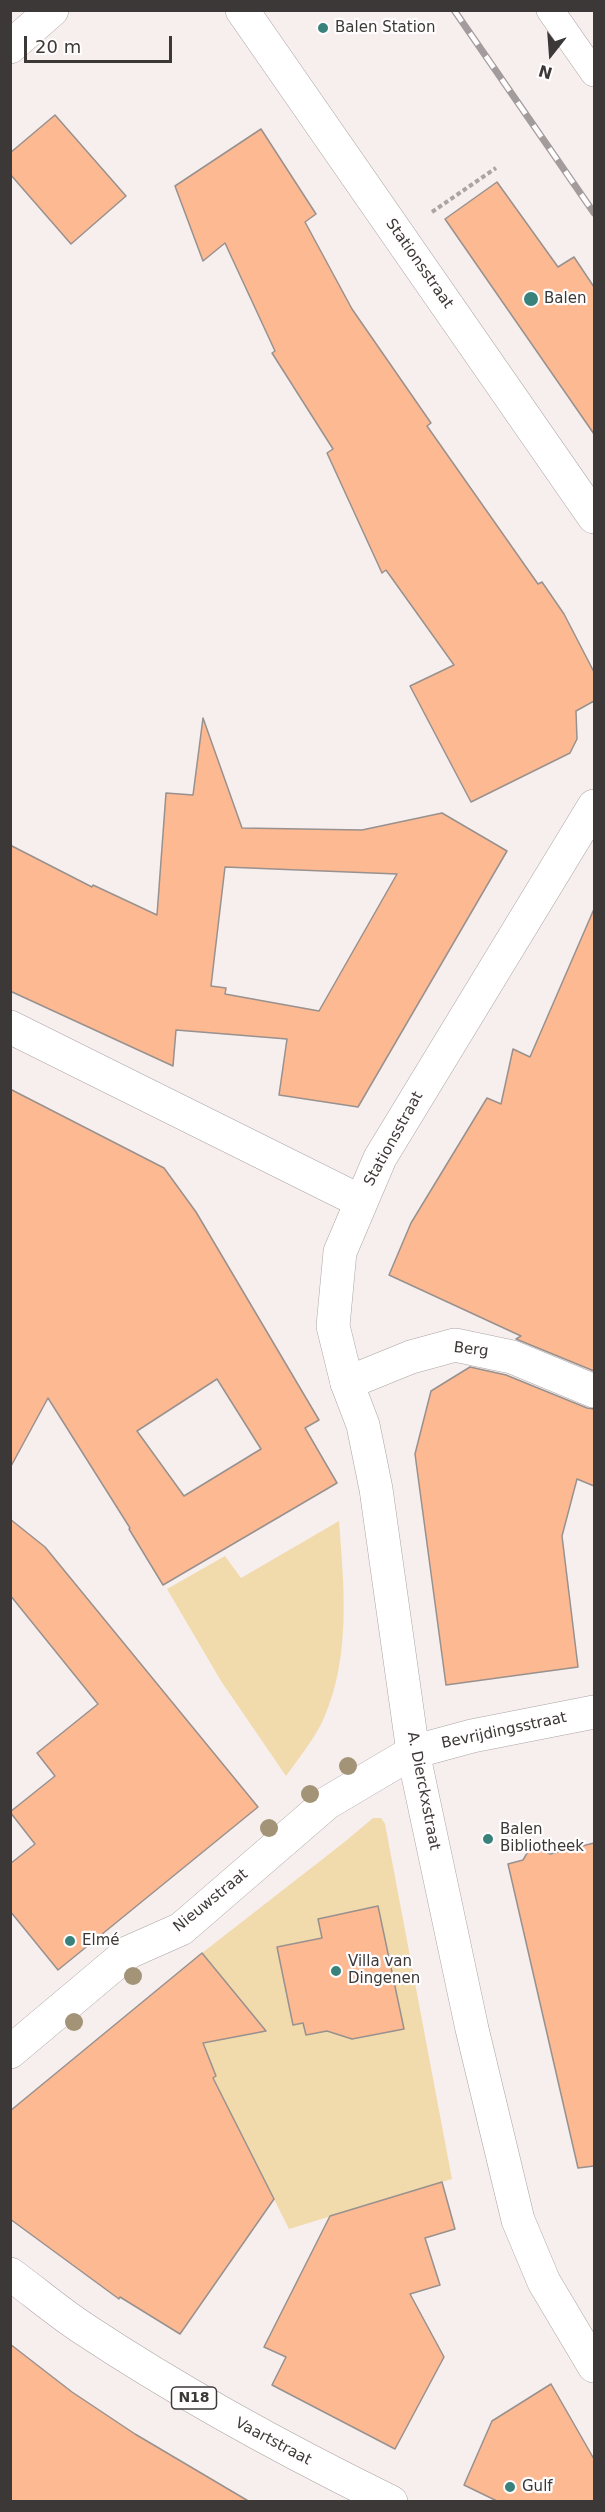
<!DOCTYPE html>
<html>
<head>
<meta charset="utf-8">
<style>
  body { margin:0 }
  #map { position:relative; width:605px; height:2512px; overflow:hidden; background:#f7eeee; font-family:"DejaVu Sans",sans-serif }
  canvas { display:block }
  .frame { position:absolute; inset:0; border:12px solid #3c3838; pointer-events:none }
  .north { position:absolute; left:521px; top:24px; width:60px; height:60px; -webkit-text-stroke:4px #fffdfd; paint-order:stroke; rotate:197deg; font-size:16px; font-weight:700; line-height:24px; text-align:center; color:#3c3838 }
  .north::after { content:''; display:block; margin:auto; width:21px; height:27px; background:#3c3838; clip-path:polygon(50% 0,100% 100%,50% 72%,0 100%) }
  .scale { position:absolute; left:24px; top:36px; width:148px; height:27px; box-sizing:border-box; border:3px solid #3c3838; border-top:0; padding-left:8px; font-size:18px; line-height:21px; white-space:nowrap; color:#3c3838; -webkit-text-stroke:4px #fffdfd; paint-order:stroke }
</style>
</head>
<body>
<div id="map">
<canvas width="605" height="2512"></canvas>
<div class="frame"></div>
<div class="north">N</div>
<div class="scale">20 m</div>
</div>
<script>
const ctx = document.querySelector('canvas').getContext('2d');
ctx.lineJoin = 'round';
function fill(path, color) { ctx.fillStyle = color; ctx.fill(path, 'evenodd'); }
function stroke(path, color, width, dash) { ctx.strokeStyle = color; ctx.lineWidth = width; ctx.lineCap = dash ? 'butt' : 'round'; ctx.setLineDash(dash || []); ctx.stroke(path); }
function drawText(font, color, halo, rows, align = 'center') {
  ctx.font = font + ' "DejaVu Sans",sans-serif'; ctx.lineWidth = 4.5; ctx.setLineDash([]); ctx.textBaseline = 'middle'; ctx.strokeStyle = halo; ctx.fillStyle = color; for (const [text, x, y, turn = 0] of rows) {
    ctx.save(); ctx.translate(x, y); ctx.rotate((+turn || 0) * Math.PI / 180); ctx.textAlign = isNaN(turn) ? turn : align; if (halo) ctx.strokeText(text, 0, 0); ctx.fillText(text, 0, 0); ctx.restore();
  }
}
const green = new Path2D(`
  M 339,1521 C 344,1586 351,1656 324,1718 C 315,1738 299,1758 286,1776 L 221,1681 L 167,1589 L 225,1556 L 241,1578 Z
  M 373,1818 L 381,1818 L 385,1824 L 452,2179 L 289,2229 L 213,2078 L 216,2076 L 201,2038 L 243,2003 L 202,1953 L 342,1844 Z`);
const building = new Path2D(`
  M 55,115 L 126,196 L 71,244 L 10,174 L 10,153 Z
  M 261,129 L 316,214 L 305,222 L 352,309 L 431,423 L 427,426 L 538,584 L 542,582 L 564,614 L 594,672 L 594,701 L 576,711 L 577,739 L 570,753 L 471,802 L 410,686 L 454,665 L 386,570 L 382,573 L 327,453 L 333,449 L 272,353 L 275,351 L 225,243 L 203,261 L 175,186 Z
  M 497,182 L 558,267 L 574,257 L 594,287 L 594,434 L 445,219 Z
  M 203,718 L 242,828 L 362,830 L 442,813 L 507,851 L 358,1107 L 279,1095 L 287,1039 L 176,1030 L 173,1066 L 10,991 L 10,845 L 92,887 L 93,885 L 157,915 L 166,793 L 193,795 ZM 225,867 L 397,874 L 319,1011 L 225,994 L 226,988 L 211,986 Z
  M 594,909 L 594,1371 L 516,1339 L 521,1336 L 389,1275 L 411,1223 L 487,1098 L 501,1104 L 513,1049 L 530,1057 Z
  M 10,1089 L 164,1168 L 196,1212 L 319,1420 L 305,1428 L 337,1483 L 163,1585 L 129,1529 L 130,1528 L 48,1398 L 10,1468 ZM 217,1379 L 261,1449 L 184,1496 L 137,1431 Z
  M 470,1367 L 506,1375 L 587,1408 L 594,1409 L 594,1486 L 577,1479 L 562,1536 L 578,1667 L 446,1685 L 415,1454 L 431,1391 Z
  M 10,1519 L 45,1547 L 258,1807 L 58,1970 L 10,1911 L 10,1864 L 35,1844 L 10,1812 L 55,1776 L 37,1753 L 98,1704 L 10,1595 Z
  M 533,1843 L 550,1854 L 594,1843 L 594,2166 L 578,2168 L 508,1864 L 523,1860 Z
  M 378,1906 L 404,2029 L 352,2039 L 327,2031 L 306,2035 L 303,2023 L 293,2025 L 277,1947 L 322,1938 L 318,1919 Z
  M 202,1953 L 266,2031 L 203,2043 L 216,2076 L 213,2078 L 274,2199 L 180,2334 L 120,2297 L 119,2299 L 10,2219 L 10,2111 Z
  M 442,2182 L 455,2229 L 425,2238 L 440,2285 L 410,2294 L 444,2357 L 395,2449 L 272,2385 L 286,2357 L 264,2347 L 330,2216 Z
  M 10,2344 L 72,2392 L 135,2434 L 250,2502 L 10,2502 Z
  M 551,2384 L 594,2459 L 594,2502 L 499,2502 L 464,2485 L 492,2421 Z`);
const path = new Path2D(`
  M 432,212 L 496,168`);
const service = new Path2D(`
  M 550,10 L 594,73`);
const minor = new Path2D(`
  M 242,10 L 594,517
  M 10,47 L 52,10
  M 10,1027 L 360,1201
  M 347,1383 L 411,1357 L 455,1345 L 512,1357 L 594,1391
  M 10,2052 L 129,1952 L 181,1929 L 327,1803 L 413,1752 L 472,1736 L 594,1712`);
const tertiary = new Path2D(`
  M 594,806 L 380,1158 L 340,1252 L 333,1326 L 347,1383 L 363,1425 L 376,1489 L 413,1752 L 472,2029 L 518,2220 L 544,2282 L 594,2366`);
const primary = new Path2D(`
  M 10,2274 C 35,2292 58,2312 84,2329 C 182,2394 285,2450 391,2502`);
const rail = new Path2D(`
  M 454,10 L 594,213`);
const trees = [
  [348,1766],
  [310,1794],
  [269,1828],
  [133,1976],
  [74,2022]
];
const markers = [
  [323,28,6,"#39817b"],
  [531,299,8,"#39817b"],
  [488,1839,6,"#39817b"],
  [70,1941,6,"#39817b"],
  [336,1971,6,"#39817b"],
  [510,2487,6,"#39817b"]
];
const shields = [
  [194,2398,45]
];
const shieldNames = [
  ["N18",194,2398]
];
const poiNames = [
  ["Balen Station",335,28],
  ["Balen",544,299],
  ["Balen",500,1830],
  ["Bibliotheek",500,1847],
  ["Elmé",82,1941],
  ["Villa van",348,1962],
  ["Dingenen",348,1979],
  ["Gulf",522,2487]
];
const streetNames = [
  ["Stationsstraat",419,264,55],
  ["Stationsstraat",394,1139,-61],
  ["Berg",471,1350,7],
  ["Bevrijdingsstraat",504,1731,-12],
  ["A. Dierckxstraat",423,1791,79],
  ["Nieuwstraat",211,1901,-39],
  ["Vaartstraat",273,2442,28]
];
fill(green, '#f1dbac');
fill(building, '#fdb992');
stroke(building, '#98918e', 1.5);
stroke(service, '#aca4a4', 28);
stroke(minor, '#aca4a4', 34);
stroke(tertiary, '#aca4a4', 34);
stroke(primary, '#aca4a4', 34);
stroke(path, '#aba4a4', 4, [4.5, 3]);
stroke(service, '#fff', 27);
stroke(minor, '#fff', 33);
stroke(tertiary, '#fff', 33);
stroke(primary, '#fff', 33);
stroke(rail, '#a39c9c', 7);
stroke(rail, '#fffdfd', 4.5, [14]);
ctx.fillStyle = '#a49477';
for (const [x, y] of trees) { ctx.beginPath(); ctx.arc(x, y, 9, 0, 2 * Math.PI); ctx.fill(); }
for (const [x, y, r, color] of markers) { const dot = new Path2D(); dot.arc(x, y, r, 0, 2 * Math.PI); ctx.fillStyle = color; ctx.fill(dot); stroke(dot, '#fffdfd', 2); }
for (const [x, y, w] of shields) { const box = new Path2D(); box.roundRect(x - w / 2, y - 11, w, 22, 4.5); ctx.fillStyle = '#fffdfd'; ctx.fill(box); stroke(box, '#3c3838', 1.5); }
drawText('bold 14px', '#3c3838', null, shieldNames);
drawText('15px', '#3c3838', '#fffdfd', poiNames, 'left');
drawText('15px', '#3c3838', '#fffdfd', streetNames);
</script>
</body>
</html>
